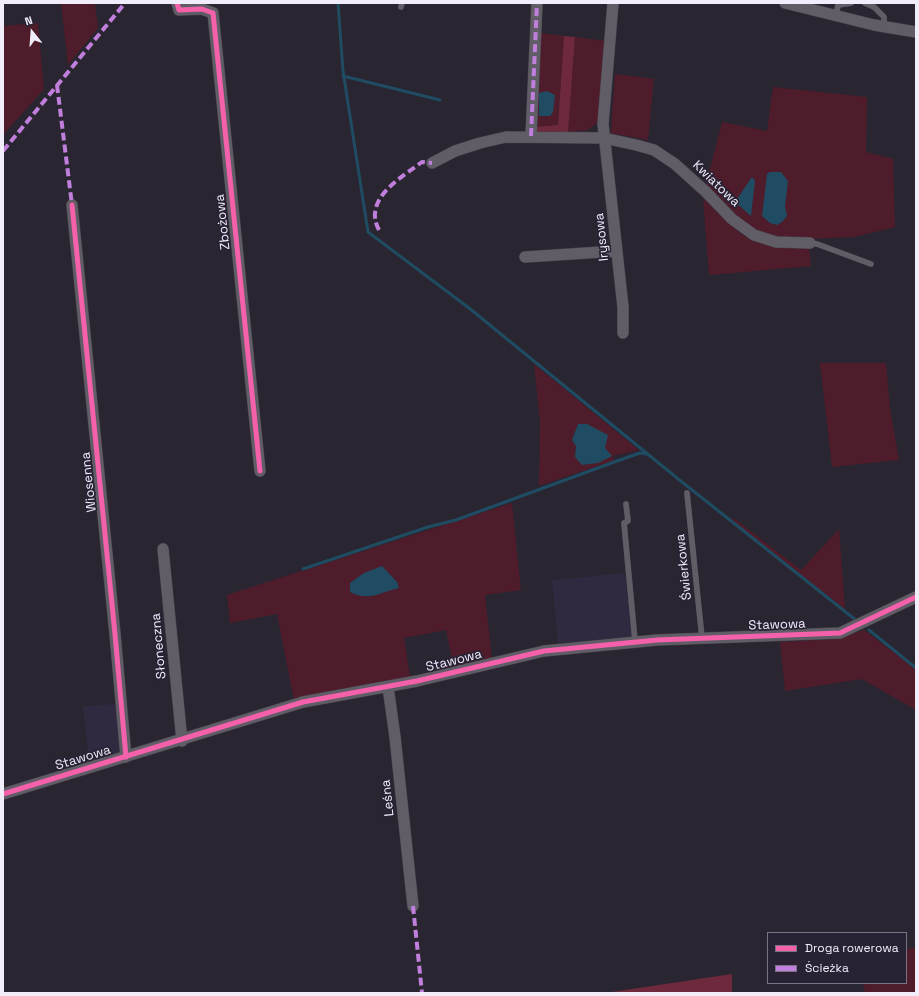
<!DOCTYPE html>
<html>
<head>
<meta charset="utf-8">
<style>
  body { margin:0 }
  #map { position:relative; width:919px; height:996px; overflow:hidden; background:#2a2631; font-family:"Space Grotesk",sans-serif }
  canvas { display:block }
  .frame { position:absolute; inset:0; border:4px solid #f1edfa; pointer-events:none }
  .legend { position:absolute; left:767px; top:932px; width:140px; height:52px; box-sizing:border-box; background:#292235; border:1px solid #797384; margin:0; padding:5px 7px; list-style:none; font-size:12px; color:#f1edfa }
  .legend li { display:flex; align-items:center; gap:8px; height:20px }
  .legend b { width:20px; border:1px solid #797384 }
  .north { position:absolute; left:12px; top:12px; width:40px; height:40px; -webkit-text-stroke:3px #292235; paint-order:stroke; rotate:343deg; font-size:11px; font-weight:700; line-height:16px; text-align:center; color:#f1edfa }
  .north::after { content:''; display:block; margin:auto; width:14px; height:18px; background:#f1edfa; clip-path:polygon(50% 0,100% 100%,50% 72%,0 100%) }
</style>
</head>
<body>
<div id="map">
<canvas width="919" height="996"></canvas>
<div class="frame"></div>
<ul class="legend">
<li><b style="height:5px;background:#f560ab"></b>Droga rowerowa</li>
<li><b style="height:5px;background:#c07fdc"></b>Ścieżka</li>
</ul>
<div class="north">N</div>
</div>
<script>
const ctx = document.querySelector('canvas').getContext('2d');
ctx.lineJoin = 'round';
function fill(path, color) { ctx.fillStyle = color; ctx.fill(path, 'evenodd'); }
function stroke(path, color, width, dash) { ctx.strokeStyle = color; ctx.lineWidth = width; ctx.lineCap = dash ? 'butt' : 'round'; ctx.setLineDash(dash || []); ctx.stroke(path); }
function drawText(font, color, halo, rows, align = 'center') {
  ctx.font = font + ' "Space Grotesk",sans-serif'; ctx.lineWidth = 3.5; ctx.setLineDash([]); ctx.textBaseline = 'middle'; ctx.strokeStyle = halo; ctx.fillStyle = color; for (const [text, x, y, turn = 0] of rows) {
    ctx.save(); ctx.translate(x, y); ctx.rotate((+turn || 0) * Math.PI / 180); ctx.textAlign = isNaN(turn) ? turn : align; if (halo) ctx.strokeText(text, 0, 0); ctx.fillText(text, 0, 0); ctx.restore();
  }
}
const built = new Path2D(`
  M 625,573 L 632,637 L 558,643 L 552,580 Z
  M 118,704 L 123,752 L 89,762 L 83,706 Z`);
const green = new Path2D(`
  M 61,3 L 95,3 L 98,28 L 68,65 Z
  M 38,23 L 44,89 L 3,135 L 3,26 Z
  M 540,33 L 564,36 L 558,125 L 534,127 Z
  M 575,37 L 606,41 L 598,122 L 588,130 L 568,132 Z
  M 615,74 L 654,79 L 648,140 L 611,133 Z
  M 773,87 L 867,97 L 866,152 L 893,159 L 895,227 L 854,237 L 809,239 L 770,237 L 733,216 L 706,185 L 722,122 L 767,131 Z
  M 703,198 C 718,213 734,231 753,241 C 765,247 795,247 809,247 L 811,266 L 709,275 Z
  M 820,363 L 886,363 L 890,408 L 899,460 L 832,467 Z
  M 534,364 L 639,450 L 612,456 L 615,460 L 539,486 L 540,421 ZM 572,440 L 605,443 L 605,448 L 575,457 L 576,446 Z
  M 512,503 L 521,590 L 485,595 L 492,659 L 454,669 L 446,630 L 404,638 L 410,677 L 294,700 L 277,614 L 230,623 L 227,595 Z
  M 735,519 L 801,570 L 839,529 L 845,609 L 729,520 Z
  M 864,630 L 916,669 L 916,710 L 862,679 L 785,691 L 780,642 L 836,639 Z
  M 916,948 L 916,993 L 865,993 L 863,983 L 906,983 L 906,949 Z`);
const forest = new Path2D(`
  M 564,36 L 575,37 L 568,132 L 535,132 L 534,127 L 558,125 Z
  M 732,974 L 732,993 L 605,993 Z`);
const water = new Path2D(`
  M 547,91 L 555,95 L 553,112 L 550,116 L 539,116 L 539,93 Z
  M 770,172 L 781,172 L 788,181 L 785,206 L 787,216 L 782,222 L 777,225 L 770,223 L 762,216 L 767,174 Z
  M 752,177 L 755,181 L 751,216 L 735,202 Z
  M 578,424 L 587,424 L 608,435 L 605,448 L 612,456 L 598,463 L 582,465 L 575,457 L 576,446 L 572,440 Z
  M 382,566 L 397,582 L 399,588 C 380,592 369,602 350,592 L 350,583 L 364,573 Z`);
const stream = new Path2D(`
  M 338,3 L 343,71 L 368,232 L 469,308 L 677,478 L 857,621
  M 343,76 L 440,100
  M 303,569 L 428,527 L 456,520 L 617,461 L 640,453 L 646,454
  M 869,630 L 916,668`);
const service = new Path2D(`
  M 865,3 L 874,7 L 884,17 L 884,26
  M 401,7 L 402,3
  M 836,16 L 838,5 L 851,3
  M 810,243 L 817,244 L 871,264
  M 687,493 L 702,638
  M 626,504 L 628,521 L 624,523 L 635,641`);
const minor = new Path2D(`
  M 177,3 L 179,10 L 202,9 L 213,13 L 260,471
  M 613,3 L 603,124 L 623,307 L 623,333
  M 785,3 L 874,25 L 916,32
  M 531,136 L 537,3
  M 432,163 L 455,151 L 480,143 L 506,137 L 604,138 L 636,145 L 654,150 L 675,164 L 706,192 L 732,219 L 754,235 L 776,242 L 810,243
  M 72,205 L 115,634 L 126,757
  M 525,257 L 617,251
  M 163,549 L 182,741
  M 388,687 L 395,737 L 413,906
  M 3,794 L 303,702 L 417,681 L 544,651 L 657,640 L 840,633 L 916,597`);
const quiet = new Path2D(`
  M 57,85 L 72,205
  M 531,136 L 537,3
  M 3,151 L 125,3
  M 379,230 C 362,199 402,177 422,162 L 432,163
  M 413,906 L 422,993`);
const cycleway = new Path2D(`
  M 177,3 L 179,10 L 202,9 L 213,13 L 260,471
  M 72,205 L 115,634 L 126,757
  M 3,794 L 303,702 L 417,681 L 544,651 L 657,640 L 840,633 L 916,597`);
const streetNames = [
  ["Kwiatowa",716,184,44],
  ["Zbożowa",223,222,-96],
  ["Irysowa",602,237,-96],
  ["Wiosenna",89,482,-96],
  ["Świerkowa",684,567,-96],
  ["Stawowa",777,625,-2],
  ["Słoneczna",159,646,-95],
  ["Stawowa",454,661,-14],
  ["Stawowa",83,758,-17],
  ["Leśna",388,798,-96]
];
fill(built, '#312940');
fill(green, '#4e1c2a');
fill(forest, '#6f293c');
fill(water, '#1f4c63');
stroke(stream, '#1f4c63', 3);
stroke(service, '#47444d', 6);
stroke(minor, '#47444d', 12);
stroke(service, '#615d67', 5.5);
stroke(minor, '#615d67', 11);
stroke(quiet, '#c07fdc', 4, [8, 4]);
stroke(cycleway, '#f560ab', 5);
drawText('13px', '#f1edfa', '#292235', streetNames);
</script>
</body>
</html>
